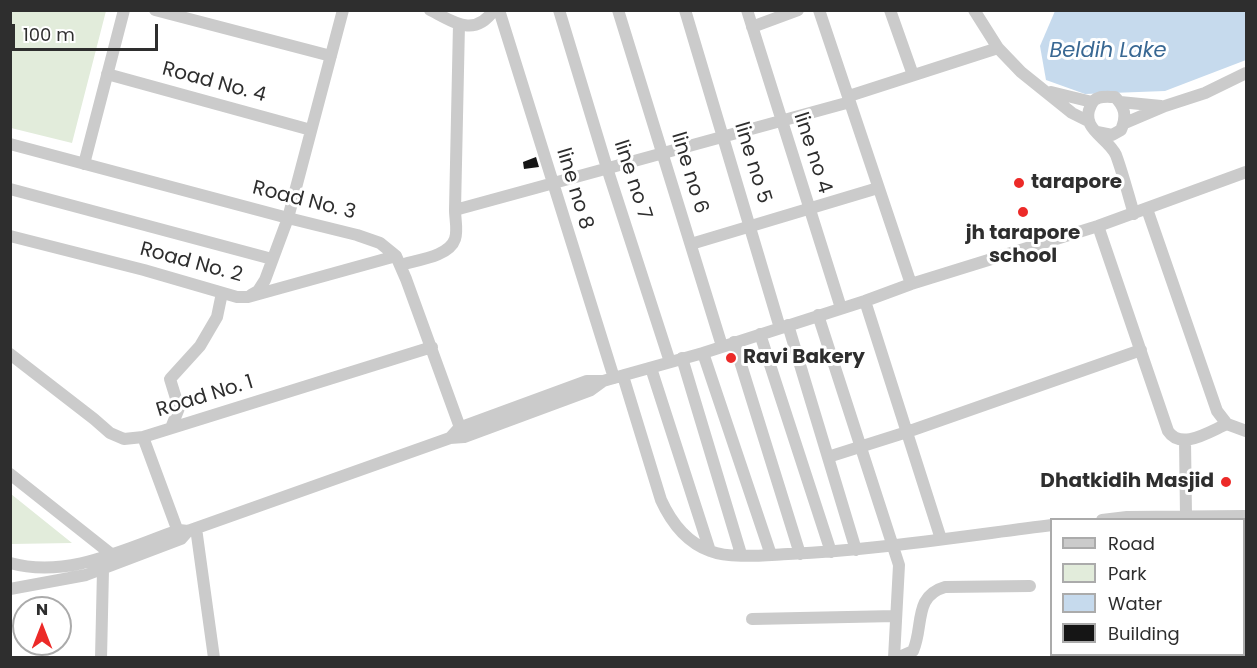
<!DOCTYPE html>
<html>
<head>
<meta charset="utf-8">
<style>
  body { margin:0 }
  #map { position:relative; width:1257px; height:668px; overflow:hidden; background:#fff; font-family:Poppins,sans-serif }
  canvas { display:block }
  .frame { position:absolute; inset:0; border:12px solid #2e2e2e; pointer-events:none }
  .legend { position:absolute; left:1050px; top:518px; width:195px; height:138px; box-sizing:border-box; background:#fff; border:2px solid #ababab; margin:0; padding:8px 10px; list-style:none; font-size:18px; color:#2e2e2e }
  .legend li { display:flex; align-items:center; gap:12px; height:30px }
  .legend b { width:30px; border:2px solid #ababab }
  .north { position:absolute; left:12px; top:596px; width:60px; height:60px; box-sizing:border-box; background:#fff; border:2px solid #ababab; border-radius:50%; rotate:0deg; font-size:16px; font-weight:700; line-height:24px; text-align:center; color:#2e2e2e }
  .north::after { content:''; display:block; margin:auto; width:21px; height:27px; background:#ec2a28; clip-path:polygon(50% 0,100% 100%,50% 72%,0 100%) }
  .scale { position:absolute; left:12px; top:24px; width:146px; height:27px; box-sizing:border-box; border:3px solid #2e2e2e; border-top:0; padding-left:8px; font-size:18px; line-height:21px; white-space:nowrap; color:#2e2e2e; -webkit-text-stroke:4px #fff; paint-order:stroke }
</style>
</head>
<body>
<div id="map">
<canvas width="1257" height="668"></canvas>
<div class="frame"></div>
<ul class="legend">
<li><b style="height:8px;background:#cbcbcb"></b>Road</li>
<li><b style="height:16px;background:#e2ecdb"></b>Park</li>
<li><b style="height:16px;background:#c6daed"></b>Water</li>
<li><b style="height:16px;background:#151515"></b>Building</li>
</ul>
<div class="north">N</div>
<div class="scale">100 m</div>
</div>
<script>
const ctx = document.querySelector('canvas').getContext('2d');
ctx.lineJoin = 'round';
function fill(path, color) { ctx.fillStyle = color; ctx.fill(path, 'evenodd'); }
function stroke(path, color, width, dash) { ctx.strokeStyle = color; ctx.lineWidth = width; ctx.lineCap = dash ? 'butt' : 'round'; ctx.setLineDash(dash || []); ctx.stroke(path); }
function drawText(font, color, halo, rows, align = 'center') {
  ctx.font = font + ' Poppins,sans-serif'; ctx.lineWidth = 6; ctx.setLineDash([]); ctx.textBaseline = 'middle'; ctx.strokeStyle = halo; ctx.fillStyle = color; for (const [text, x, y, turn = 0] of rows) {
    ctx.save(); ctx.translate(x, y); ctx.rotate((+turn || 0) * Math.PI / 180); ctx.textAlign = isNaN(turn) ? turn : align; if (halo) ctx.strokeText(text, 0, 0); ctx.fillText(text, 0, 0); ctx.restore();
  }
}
const green = new Path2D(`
  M 10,11 L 106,11 L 72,143 L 11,128 Z
  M 11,494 L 72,543 L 11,544 Z`);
const water = new Path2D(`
  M 1055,11 L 1246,11 L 1246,60 L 1165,91 L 1085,94 L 1046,80 L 1040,46 Z`);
const building = new Path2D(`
  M 536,157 L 539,167 L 524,169 L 523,162 Z`);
const minor = new Path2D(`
  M 155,10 L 331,56
  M 430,10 C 454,22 474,38 494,10
  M 499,10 L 614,378
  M 559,10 L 607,168 L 670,362
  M 618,10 L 722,346
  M 685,10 L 780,328
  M 747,10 L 841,308
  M 819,10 L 911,284
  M 890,10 L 913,75
  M 974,10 L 998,48 L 1021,72 L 1072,113 L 1088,121
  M 459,24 L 455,210 L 850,102
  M 752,27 L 798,10
  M 107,74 L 311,130
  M 1051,92 L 1092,102
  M 849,96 L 998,48
  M 1120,102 L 1161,106
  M 1125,123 L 1165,106 L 1205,93 L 1246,73
  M 1097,132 L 1112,135 L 1121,130 C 1127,116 1125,107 1115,97 C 1105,97 1095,95 1091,105 C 1079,129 1108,137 1116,155 C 1123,174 1128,194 1134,214
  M 10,144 L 288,218 L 357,235 L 380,243 L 396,256 L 406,279 L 462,433
  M 84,164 L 124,10
  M 10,189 L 272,259
  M 1147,209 L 1217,411 L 1227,424 L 1246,431
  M 1098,226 L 1168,431 C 1181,451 1210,431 1227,424
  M 10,236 L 144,270 L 237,297 L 248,297 L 396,256
  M 691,244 L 878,188
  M 400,265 C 416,260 449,257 455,239 C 458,230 455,219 455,210
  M 251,295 L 258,291 L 265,280 L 288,218 L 343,10
  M 865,301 L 941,539
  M 818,315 L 899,565 L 894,658
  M 788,325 L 856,550
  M 760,334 L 831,552
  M 734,342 L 800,554
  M 703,353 L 771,555
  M 10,354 L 94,419 L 110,433 L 124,439 L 143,437 L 432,347
  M 682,358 L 741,554
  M 651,368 L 710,551
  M 623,376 L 661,500 C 671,522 686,542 710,551 C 730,559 766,555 788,554 C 876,550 964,536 1052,525
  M 171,428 L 179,408 L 170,379 L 200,346 L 217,317 L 222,293
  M 143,437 L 180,537
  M 450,438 L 459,428 L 587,381 L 603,381 L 703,353 L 865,301 L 911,284 L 1098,226 L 1246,172
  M 1185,440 L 1186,516
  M 828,457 L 907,432 L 1141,350
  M 10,474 L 111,554
  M 1102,520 L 1127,517 L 1246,516
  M 196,528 L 214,658
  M 10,563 C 68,579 125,549 179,530 L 188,531 L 450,438 L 464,437 L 591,390 L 602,382
  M 10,589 L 86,575 L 181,539 L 188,531
  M 752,619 L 896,616
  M 101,658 L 103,570
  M 897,658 L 913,651 C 924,627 913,596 945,587 L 1030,586`);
const markers = [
  [1019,183,6,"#ec2a28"],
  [1023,212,6,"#ec2a28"],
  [731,358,6,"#ec2a28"],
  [1226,482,6,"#ec2a28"]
];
const streetNames = [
  ["Road No. 4",214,83,15],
  ["line no 4",812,153,72],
  ["line no 5",752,163,73],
  ["line no 6",689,173,73],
  ["line no 7",632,180,72],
  ["line no 8",574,189,73],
  ["Road No. 3",304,201,14],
  ["Road No. 2",191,263,15],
  ["Road No. 1",205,397,-17]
];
const poiNames = [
  ["tarapore",1031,183],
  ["jh tarapore",1023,234,"center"],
  ["school",1023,257,"center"],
  ["Ravi Bakery",743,358],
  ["Dhatkidih Masjid",1214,482,"right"]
];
const waterNames = [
  ["Beldih Lake",1108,52]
];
fill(green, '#e2ecdb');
fill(water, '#c6daed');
fill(building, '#151515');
stroke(minor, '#cbcbcb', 12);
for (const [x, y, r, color] of markers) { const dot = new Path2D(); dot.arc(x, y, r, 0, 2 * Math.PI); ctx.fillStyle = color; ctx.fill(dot); stroke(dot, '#fff', 2); }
drawText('20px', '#2e2e2e', '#fff', streetNames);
drawText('bold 20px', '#2e2e2e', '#fff', poiNames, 'left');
drawText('italic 21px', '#396893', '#fff', waterNames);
</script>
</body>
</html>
